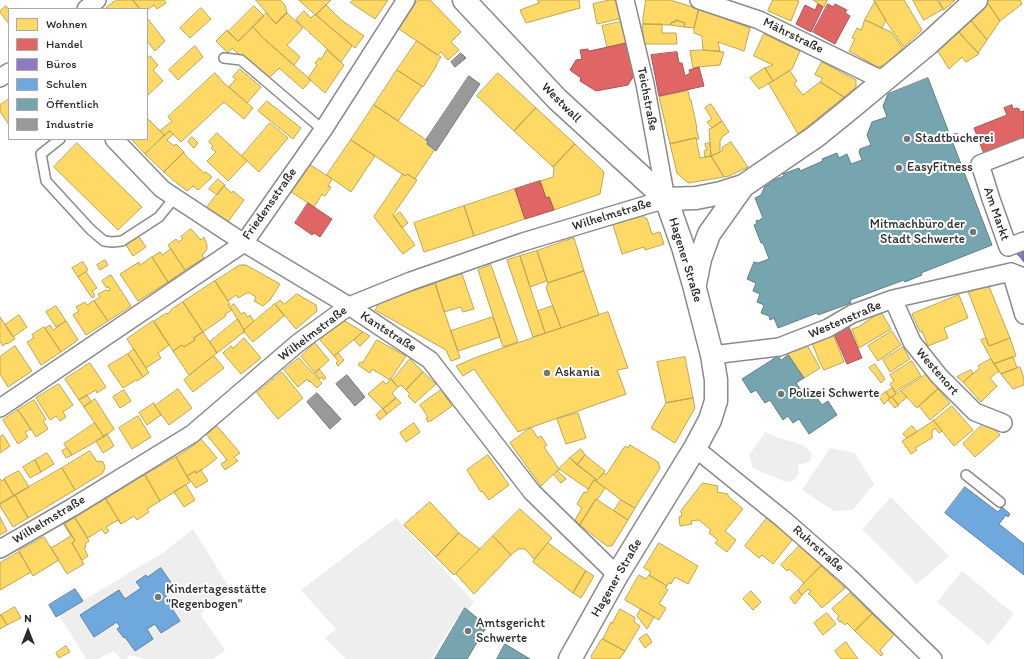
<!DOCTYPE html>
<html>
<head>
<meta charset="utf-8">
<style>
  body { margin:0 }
  #map { position:relative; width:1024px; height:659px; overflow:hidden; background:#fff; font-family:Itim,sans-serif }
  canvas { display:block }
  .legend { position:absolute; left:8px; top:8px; width:140px; height:132px; box-sizing:border-box; background:#fff; border:1px solid #aaa; margin:0; padding:5px 7px; list-style:none; font-size:12px; color:#2b2b2b }
  .legend li { display:flex; align-items:center; gap:8px; height:20px }
  .legend b { width:20px; border:1px solid #aaa }
  .north { position:absolute; left:8px; top:611px; width:40px; height:40px; -webkit-text-stroke:3px #fff; paint-order:stroke; rotate:0deg; font-size:11px; font-weight:700; line-height:16px; text-align:center; color:#2b2b2b }
  .north::after { content:''; display:block; margin:auto; width:14px; height:18px; background:#2b2b2b; clip-path:polygon(50% 0,100% 100%,50% 72%,0 100%) }
</style>
</head>
<body>
<div id="map">
<canvas width="1024" height="659"></canvas>
<ul class="legend">
<li><b style="height:11px;background:#ffd966"></b>Wohnen</li>
<li><b style="height:11px;background:#e06666"></b>Handel</li>
<li><b style="height:11px;background:#8e7cc3"></b>Büros</li>
<li><b style="height:11px;background:#6fa8dc"></b>Schulen</li>
<li><b style="height:11px;background:#76a5af"></b>Öffentlich</li>
<li><b style="height:11px;background:#999"></b>Industrie</li>
</ul>
<div class="north">N</div>
</div>
<script>
const ctx = document.querySelector('canvas').getContext('2d');
ctx.lineJoin = 'round';
function fill(path, color) { ctx.fillStyle = color; ctx.fill(path, 'evenodd'); }
function stroke(path, color, width, dash) { ctx.strokeStyle = color; ctx.lineWidth = width; ctx.lineCap = dash ? 'butt' : 'round'; ctx.setLineDash(dash || []); ctx.stroke(path); }
function drawText(font, color, halo, rows, align = 'center') {
  ctx.font = font + ' Itim,sans-serif'; ctx.lineWidth = 4; ctx.setLineDash([]); ctx.textBaseline = 'middle'; ctx.strokeStyle = halo; ctx.fillStyle = color; for (const [text, x, y, turn = 0] of rows) {
    ctx.save(); ctx.translate(x, y); ctx.rotate((+turn || 0) * Math.PI / 180); ctx.textAlign = isNaN(turn) ? turn : align; if (halo) ctx.strokeText(text, 0, 0); ctx.fillText(text, 0, 0); ctx.restore();
  }
}
const built = new Path2D(`
  M 765,432 L 778,438 L 795,442 L 804,446 L 811,452 L 812,456 L 810,462 L 803,464 L 798,464 L 799,474 L 792,481 L 786,482 L 753,468 L 749,455 Z
  M 830,448 L 855,453 L 874,484 L 853,510 L 834,511 L 802,490 Z
  M 891,497 L 949,556 L 917,584 L 862,529 Z
  M 396,518 L 474,602 L 468,610 L 455,620 L 431,659 L 346,659 L 325,638 L 336,629 L 301,590 Z
  M 193,529 L 232,592 L 200,614 L 225,650 L 213,659 L 145,659 L 130,655 L 126,659 L 121,659 L 114,651 L 98,659 L 86,659 L 59,615 L 164,552 Z
  M 962,571 L 1014,614 L 989,645 L 937,602 Z`);
const homes = new Path2D(`
  M 116,0 L 133,0 L 140,9 L 105,9 Z
  M 133,0 L 164,0 L 166,3 L 157,9 L 154,5 L 147,10 L 147,9 L 140,9 Z
  M 256,0 L 280,0 L 285,5 L 287,12 L 276,23 Z
  M 299,0 L 331,0 L 316,15 Z
  M 353,0 L 388,0 L 375,19 L 351,3 Z
  M 418,0 L 430,0 L 461,32 L 451,42 L 459,50 L 448,60 L 441,52 L 437,55 L 399,29 Z
  M 538,0 L 579,0 L 580,8 L 526,23 L 520,10 L 539,3 Z
  M 610,0 L 619,0 L 623,18 L 597,24 L 593,4 Z
  M 646,0 L 670,0 L 699,9 L 694,28 L 684,27 L 685,23 L 676,20 L 675,22 L 672,22 L 670,25 L 643,24 L 643,19 Z
  M 773,0 L 796,0 L 799,1 L 791,21 L 768,11 Z
  M 814,0 L 827,0 L 824,7 L 814,1 Z
  M 874,0 L 904,0 L 922,30 L 904,47 L 889,26 Z
  M 913,0 L 937,0 L 943,9 L 924,20 Z
  M 939,0 L 955,0 L 944,10 Z
  M 990,0 L 1020,0 L 1022,4 L 1000,21 L 987,2 Z
  M 875,2 L 886,20 L 882,28 L 865,20 Z
  M 987,2 L 1000,21 L 987,40 L 969,18 Z
  M 326,5 L 340,19 L 364,36 L 355,48 L 316,15 Z
  M 6,6 L 9,10 L 9,24 L 0,12 L 0,11 Z
  M 254,6 L 264,16 L 238,41 L 228,32 Z
  M 201,8 L 211,19 L 190,38 L 180,28 Z
  M 699,9 L 750,28 L 744,51 L 718,42 L 720,51 L 703,50 L 702,36 L 694,33 L 694,28 Z
  M 304,11 L 311,18 L 315,14 L 352,46 L 341,62 L 296,20 Z
  M 266,13 L 276,24 L 287,13 L 303,28 L 287,45 L 300,57 L 294,65 L 263,38 L 253,27 Z
  M 147,18 L 165,41 L 155,51 L 147,41 Z
  M 969,18 L 987,40 L 978,53 L 956,29 Z
  M 676,20 L 685,23 L 684,27 L 670,25 L 672,22 L 675,22 Z
  M 865,20 L 891,32 L 903,48 L 885,65 L 878,67 L 849,51 L 855,39 L 852,38 L 857,28 L 861,30 Z
  M 624,21 L 628,43 L 607,47 L 602,26 Z
  M 643,24 L 662,24 L 662,33 L 676,33 L 677,44 L 644,44 Z
  M 253,27 L 263,38 L 311,80 L 303,89 L 279,68 L 267,80 L 232,48 L 228,53 L 216,41 L 227,30 L 238,41 Z
  M 956,29 L 979,54 L 966,62 L 962,57 L 949,69 L 936,48 Z
  M 764,34 L 800,51 L 792,69 L 773,81 L 765,68 L 773,65 L 754,56 Z
  M 417,41 L 441,57 L 436,65 L 437,65 L 423,87 L 397,70 Z
  M 195,46 L 203,57 L 178,80 L 169,70 Z
  M 327,50 L 344,65 L 325,93 L 308,78 L 317,65 L 315,63 L 319,58 L 321,59 Z
  M 703,50 L 724,52 L 720,65 L 698,67 L 693,68 L 690,51 Z
  M 150,56 L 158,65 L 153,70 L 163,81 L 148,95 L 147,94 L 147,59 Z
  M 822,62 L 856,80 L 856,87 L 844,97 L 820,82 L 823,78 L 815,75 Z
  M 765,68 L 773,81 L 759,89 L 750,78 Z
  M 240,69 L 261,87 L 247,103 L 229,87 L 236,79 L 233,77 Z
  M 397,70 L 422,86 L 398,121 L 374,105 Z
  M 790,71 L 797,81 L 794,84 L 803,95 L 820,82 L 844,97 L 798,134 L 769,84 Z
  M 215,73 L 224,83 L 253,108 L 244,119 L 224,102 L 181,142 L 170,131 L 164,135 L 161,132 L 161,130 L 172,121 L 168,117 Z
  M 498,73 L 536,108 L 514,131 L 477,96 Z
  M 688,91 L 690,100 L 691,100 L 697,128 L 696,128 L 699,139 L 696,139 L 696,138 L 670,144 L 659,97 Z
  M 9,99 L 9,125 L 0,111 L 0,105 Z
  M 267,101 L 301,128 L 293,139 L 258,111 Z
  M 711,104 L 722,121 L 712,128 L 707,122 L 712,119 L 705,108 Z
  M 374,105 L 428,141 L 427,144 L 435,149 L 415,179 L 407,174 L 405,176 L 351,140 Z
  M 536,108 L 575,144 L 553,167 L 514,131 Z
  M 147,118 L 164,135 L 145,154 L 131,139 L 147,139 Z
  M 722,121 L 729,132 L 723,136 L 720,141 L 720,152 L 711,156 L 709,129 L 712,128 Z
  M 270,123 L 288,138 L 259,172 L 242,156 Z
  M 170,131 L 173,134 L 167,140 L 174,146 L 176,144 L 184,152 L 164,172 L 145,154 Z
  M 217,133 L 247,161 L 228,181 L 207,161 L 216,152 L 211,148 L 213,146 L 209,142 Z
  M 192,137 L 198,143 L 194,148 L 188,142 Z
  M 696,138 L 700,158 L 711,156 L 724,177 L 688,183 L 677,173 L 670,144 Z
  M 351,140 L 375,156 L 351,192 L 327,175 Z
  M 731,142 L 748,167 L 729,176 L 724,177 L 711,156 L 720,152 L 723,150 L 722,148 Z
  M 77,143 L 142,207 L 118,230 L 54,167 Z
  M 710,143 L 711,156 L 705,157 L 704,151 L 707,150 L 705,144 Z
  M 575,144 L 604,172 L 600,194 L 554,210 L 549,197 L 546,198 L 540,181 L 553,177 L 554,168 L 553,167 Z
  M 184,152 L 184,154 L 204,173 L 206,172 L 212,177 L 198,190 L 193,186 L 187,191 L 173,180 L 164,172 Z
  M 309,164 L 332,179 L 328,186 L 331,187 L 325,196 L 322,194 L 314,207 L 290,191 Z
  M 403,174 L 405,176 L 407,174 L 417,180 L 393,215 L 415,245 L 403,254 L 374,217 Z
  M 218,179 L 225,185 L 217,195 L 209,189 Z
  M 224,186 L 232,193 L 233,191 L 244,200 L 227,223 L 207,207 Z
  M 515,189 L 525,219 L 474,236 L 464,206 Z
  M 464,206 L 474,236 L 424,252 L 414,223 Z
  M 400,212 L 408,223 L 402,228 L 394,217 Z
  M 641,215 L 647,219 L 652,234 L 660,232 L 664,244 L 645,250 L 644,247 L 622,254 L 613,225 Z
  M 191,229 L 201,240 L 204,237 L 207,245 L 207,249 L 205,252 L 202,255 L 204,258 L 185,270 L 168,245 L 176,239 L 178,242 L 183,239 L 181,237 Z
  M 139,237 L 146,247 L 133,256 L 126,245 Z
  M 574,238 L 584,271 L 548,283 L 537,251 Z
  M 171,249 L 185,270 L 168,282 L 152,257 L 160,252 L 162,255 Z
  M 537,251 L 547,281 L 530,287 L 520,256 Z
  M 520,256 L 545,333 L 533,337 L 507,260 Z
  M 152,257 L 168,282 L 138,301 L 120,274 L 139,262 L 140,265 Z
  M 105,260 L 108,265 L 100,270 L 97,265 Z
  M 83,262 L 88,270 L 78,277 L 72,268 Z
  M 240,265 L 246,265 L 280,284 L 270,300 L 263,306 L 254,301 L 256,297 L 250,293 L 247,293 L 238,298 L 236,295 L 228,301 L 215,281 Z
  M 491,265 L 518,342 L 503,347 L 478,270 Z
  M 584,271 L 599,315 L 561,328 L 546,288 L 548,283 Z
  M 86,272 L 97,288 L 92,291 L 95,296 L 92,298 L 78,277 Z
  M 462,274 L 474,309 L 463,312 L 461,307 L 444,312 L 435,282 Z
  M 111,275 L 131,306 L 108,321 L 94,301 L 100,297 L 98,294 L 106,290 L 109,291 L 110,288 L 106,287 L 102,281 Z
  M 215,281 L 230,304 L 228,305 L 232,310 L 225,314 L 226,316 L 203,332 L 183,302 Z
  M 435,284 L 460,358 L 451,361 L 446,350 L 375,310 L 380,302 Z
  M 988,284 L 1010,338 L 989,346 L 968,291 L 970,290 L 971,291 Z
  M 297,294 L 316,305 L 317,311 L 296,329 L 275,304 L 280,300 L 284,304 Z
  M 959,295 L 968,318 L 944,328 L 948,338 L 928,346 L 922,331 L 920,332 L 912,314 Z
  M 93,301 L 94,301 L 108,321 L 86,335 L 73,315 L 79,311 L 76,307 L 85,302 L 87,305 Z
  M 183,302 L 203,332 L 194,338 L 195,340 L 184,347 L 182,345 L 173,351 L 154,321 L 166,313 L 167,314 L 171,311 L 171,310 Z
  M 234,304 L 241,314 L 244,312 L 248,317 L 250,315 L 254,321 L 244,330 L 230,307 Z
  M 275,304 L 284,316 L 253,342 L 244,332 L 244,330 Z
  M 56,306 L 66,321 L 56,327 L 46,312 Z
  M 553,306 L 561,328 L 545,333 L 538,311 Z
  M 608,312 L 628,368 L 617,370 L 626,394 L 518,432 L 474,369 L 463,376 L 456,366 L 477,357 Z
  M 881,312 L 891,329 L 859,348 L 852,329 L 858,327 Z
  M 19,315 L 27,327 L 13,337 L 5,325 Z
  M 0,317 L 15,339 L 7,344 L 6,343 L 3,346 L 0,342 Z
  M 493,317 L 500,337 L 458,351 L 451,331 Z
  M 238,319 L 244,330 L 244,332 L 217,353 L 210,342 Z
  M 343,320 L 363,332 L 334,356 L 320,340 Z
  M 66,321 L 78,340 L 61,352 L 45,328 L 50,325 L 53,330 Z
  M 153,321 L 169,345 L 158,353 L 161,358 L 146,368 L 127,339 Z
  M 44,327 L 61,352 L 41,365 L 27,342 L 34,338 L 32,335 Z
  M 892,331 L 901,345 L 878,361 L 868,346 Z
  M 203,332 L 217,353 L 189,375 L 173,351 L 182,345 L 184,347 L 195,340 L 194,338 Z
  M 363,332 L 370,336 L 360,346 L 354,340 Z
  M 833,334 L 844,362 L 824,370 L 820,363 L 812,343 Z
  M 244,338 L 261,358 L 241,374 L 223,353 L 231,346 L 233,348 Z
  M 986,338 L 989,346 L 1010,338 L 1016,356 L 994,364 L 991,359 L 981,340 Z
  M 377,340 L 406,356 L 390,380 L 372,369 L 370,373 L 358,365 L 360,362 L 362,363 Z
  M 315,343 L 329,360 L 315,373 L 301,356 Z
  M 807,345 L 820,368 L 804,378 L 788,354 Z
  M 15,346 L 32,371 L 8,387 L 0,374 L 0,357 Z
  M 903,347 L 910,359 L 890,372 L 883,360 Z
  M 134,349 L 149,373 L 143,377 L 128,354 Z
  M 338,353 L 344,360 L 338,366 L 336,363 L 338,361 L 334,356 Z
  M 128,354 L 143,377 L 137,381 L 136,380 L 123,388 L 108,366 Z
  M 214,356 L 224,368 L 193,392 L 184,380 Z
  M 685,357 L 693,398 L 666,403 L 657,362 Z
  M 1013,357 L 1017,368 L 1001,374 L 994,364 Z
  M 299,358 L 322,383 L 317,388 L 310,381 L 309,382 L 307,379 L 298,387 L 284,370 Z
  M 410,359 L 423,372 L 406,390 L 401,385 L 398,387 L 392,381 Z
  M 991,359 L 999,371 L 990,378 L 997,386 L 981,402 L 963,382 L 980,368 L 978,366 Z
  M 912,361 L 921,376 L 895,392 L 890,384 L 894,381 L 890,375 Z
  M 90,363 L 106,387 L 97,393 L 96,390 L 79,400 L 65,379 Z
  M 875,364 L 885,379 L 881,383 L 876,376 L 869,368 Z
  M 1020,367 L 1024,378 L 1024,385 L 1013,389 L 1001,374 Z
  M 319,369 L 326,378 L 324,380 L 322,377 L 320,379 L 315,373 Z
  M 971,370 L 973,373 L 963,382 L 957,377 Z
  M 282,372 L 303,398 L 278,419 L 257,393 Z
  M 423,372 L 436,384 L 415,403 L 408,396 L 410,394 L 406,390 Z
  M 927,374 L 938,389 L 917,408 L 901,391 Z
  M 391,379 L 398,387 L 392,393 L 396,398 L 383,409 L 368,394 L 383,381 L 386,384 Z
  M 59,384 L 73,405 L 63,412 L 66,417 L 60,421 L 56,416 L 50,420 L 36,398 Z
  M 893,388 L 896,394 L 890,398 L 886,392 Z
  M 178,389 L 192,408 L 169,425 L 155,406 Z
  M 938,389 L 950,403 L 930,420 L 919,406 Z
  M 124,390 L 131,401 L 120,408 L 113,397 Z
  M 441,390 L 452,406 L 431,421 L 431,420 L 428,422 L 426,418 L 428,417 L 420,405 Z
  M 901,391 L 907,397 L 898,405 L 892,397 Z
  M 886,392 L 890,398 L 884,404 L 879,397 Z
  M 87,395 L 91,402 L 84,407 L 79,400 Z
  M 892,397 L 899,405 L 895,408 L 888,400 Z
  M 396,398 L 401,403 L 387,414 L 383,409 Z
  M 693,398 L 695,408 L 675,443 L 651,428 L 666,403 Z
  M 95,399 L 114,429 L 104,437 L 84,407 Z
  M 34,400 L 46,419 L 43,421 L 48,429 L 36,437 L 18,410 Z
  M 154,403 L 155,405 L 155,406 L 161,415 L 147,425 L 139,413 Z
  M 952,406 L 973,430 L 954,446 L 934,421 Z
  M 383,409 L 387,414 L 380,420 L 376,415 Z
  M 18,410 L 31,429 L 25,432 L 28,437 L 18,444 L 3,420 Z
  M 578,413 L 586,438 L 566,444 L 557,419 Z
  M 138,416 L 151,437 L 132,449 L 119,428 Z
  M 934,420 L 934,421 L 942,431 L 939,433 L 935,428 L 932,431 L 932,438 L 915,448 L 917,450 L 911,454 L 902,441 L 930,423 Z
  M 987,420 L 1000,435 L 975,457 L 963,444 Z
  M 95,423 L 104,437 L 72,455 L 64,444 Z
  M 414,423 L 420,432 L 406,442 L 400,433 Z
  M 217,426 L 240,453 L 234,457 L 238,461 L 225,470 L 221,464 L 227,460 L 207,435 Z
  M 912,426 L 917,432 L 907,438 L 903,434 Z
  M 531,428 L 538,438 L 541,436 L 547,445 L 544,447 L 559,469 L 541,486 L 510,443 Z
  M 107,434 L 114,446 L 103,453 L 96,441 Z
  M 3,435 L 10,446 L 0,453 L 0,437 Z
  M 201,439 L 217,458 L 206,467 L 196,473 L 195,471 L 187,476 L 176,457 L 193,446 Z
  M 630,445 L 658,462 L 660,468 L 635,508 L 621,500 L 596,481 L 604,473 L 606,475 L 625,446 L 628,448 Z
  M 67,448 L 72,455 L 66,458 L 62,451 Z
  M 581,449 L 585,455 L 577,465 L 570,458 Z
  M 90,451 L 97,462 L 99,461 L 103,462 L 104,464 L 105,468 L 103,472 L 103,473 L 75,490 L 62,468 Z
  M 47,453 L 54,464 L 41,472 L 35,460 Z
  M 488,455 L 509,485 L 489,500 L 482,491 L 481,492 L 467,470 Z
  M 585,455 L 605,471 L 597,480 L 577,465 Z
  M 176,457 L 190,482 L 160,501 L 145,475 Z
  M 570,458 L 597,480 L 596,481 L 594,480 L 588,489 L 559,469 Z
  M 35,460 L 41,472 L 30,478 L 23,467 Z
  M 62,468 L 75,490 L 28,518 L 15,495 Z
  M 201,470 L 208,481 L 196,488 L 187,476 L 195,471 L 196,473 Z
  M 19,471 L 29,487 L 14,496 L 4,479 Z
  M 558,471 L 566,479 L 561,483 L 554,475 Z
  M 145,475 L 160,501 L 147,509 L 149,512 L 137,520 L 134,516 L 121,524 L 106,499 Z
  M 0,479 L 2,481 L 4,479 L 14,496 L 0,504 Z
  M 594,480 L 605,488 L 597,500 L 596,499 L 580,525 L 575,520 L 582,508 L 577,504 L 584,492 L 586,493 Z
  M 703,483 L 718,486 L 717,492 L 728,494 L 728,496 L 743,509 L 725,531 L 736,540 L 727,552 L 715,543 L 718,540 L 709,533 L 711,530 L 699,520 L 691,521 L 692,524 L 680,526 L 679,517 L 682,516 L 681,511 Z
  M 186,485 L 195,500 L 184,507 L 174,492 Z
  M 15,495 L 28,518 L 13,527 L 0,506 L 0,504 Z
  M 106,499 L 121,524 L 118,520 L 106,527 L 109,531 L 105,534 L 102,529 L 88,538 L 75,518 Z
  M 596,499 L 628,520 L 612,546 L 607,546 L 580,525 Z
  M 621,500 L 635,508 L 628,520 L 614,511 Z
  M 430,502 L 459,533 L 436,557 L 404,525 Z
  M 520,509 L 552,538 L 534,559 L 525,549 L 518,549 L 511,555 L 493,536 Z
  M 0,517 L 7,531 L 0,535 Z
  M 75,518 L 89,541 L 85,544 L 86,547 L 84,548 L 88,556 L 82,560 L 72,543 L 75,541 L 65,524 Z
  M 767,518 L 793,539 L 773,564 L 762,555 L 759,558 L 745,546 Z
  M 65,524 L 75,541 L 72,543 L 84,564 L 67,574 L 51,548 L 71,536 L 64,525 Z
  M 459,533 L 480,549 L 454,575 L 436,557 Z
  M 493,536 L 511,555 L 474,594 L 456,574 Z
  M 44,537 L 59,560 L 33,576 L 19,551 Z
  M 548,543 L 586,571 L 573,593 L 533,562 Z
  M 659,543 L 698,566 L 688,584 L 675,577 L 671,584 L 669,582 L 667,586 L 649,575 L 651,572 L 644,568 Z
  M 800,545 L 822,565 L 804,583 L 789,569 L 787,571 L 781,565 Z
  M 19,552 L 31,572 L 0,590 L 0,563 Z
  M 821,566 L 845,588 L 822,608 L 814,599 L 809,594 L 808,594 L 811,591 L 808,589 L 802,595 L 798,590 L 804,583 Z
  M 586,571 L 594,576 L 581,598 L 573,593 Z
  M 639,575 L 646,579 L 649,575 L 667,586 L 665,588 L 668,590 L 659,604 L 666,608 L 659,620 L 625,600 Z
  M 798,590 L 802,595 L 795,604 L 790,598 Z
  M 751,591 L 761,602 L 753,610 L 743,599 Z
  M 850,593 L 872,614 L 855,631 L 847,623 L 845,625 L 841,621 L 840,622 L 837,619 L 839,616 L 832,609 Z
  M 15,607 L 21,618 L 7,625 L 1,615 Z
  M 620,609 L 634,617 L 635,619 L 634,622 L 640,626 L 625,651 L 603,639 L 611,622 L 612,623 Z
  M 641,609 L 654,617 L 647,629 L 637,616 Z
  M 827,613 L 836,624 L 823,635 L 814,623 Z
  M 872,614 L 894,635 L 880,650 L 883,654 L 881,656 L 855,631 Z
  M 0,615 L 1,615 L 7,625 L 0,629 Z
  M 647,634 L 652,642 L 645,648 L 639,639 Z
  M 602,639 L 625,651 L 620,658 L 619,659 L 592,659 L 591,657 Z
  M 846,642 L 858,659 L 841,659 L 835,651 Z
  M 66,646 L 70,652 L 59,658 L 56,653 Z`);
const shops = new Path2D(`
  M 818,4 L 823,7 L 811,32 L 796,24 L 805,5 L 815,10 Z
  M 828,4 L 833,7 L 835,4 L 847,10 L 845,13 L 850,16 L 835,44 L 813,32 Z
  M 628,43 L 635,74 L 628,85 L 596,91 L 580,81 L 581,78 L 570,70 L 576,60 L 582,59 L 580,50 L 588,49 L 588,51 Z
  M 677,52 L 679,63 L 682,63 L 685,76 L 690,73 L 689,70 L 699,67 L 704,86 L 659,96 L 651,55 Z
  M 1012,105 L 1013,109 L 1017,108 L 1019,109 L 1020,112 L 1024,111 L 1024,141 L 986,159 L 974,128 L 1007,115 L 1004,108 Z
  M 540,181 L 546,198 L 549,197 L 554,210 L 525,219 L 515,189 Z
  M 308,203 L 332,219 L 320,237 L 314,233 L 312,235 L 295,223 Z
  M 849,327 L 862,358 L 847,364 L 834,334 Z`);
const offices = new Path2D(`
  M 1024,243 L 1024,262 L 1014,250 Z`);
const schools = new Path2D(`
  M 965,487 L 998,512 L 1002,507 L 1010,514 L 1008,517 L 1006,515 L 999,524 L 1024,544 L 1024,575 L 945,513 Z
  M 161,568 L 174,587 L 164,593 L 172,606 L 171,607 L 180,621 L 161,633 L 155,624 L 147,629 L 153,639 L 135,651 L 125,637 L 124,638 L 117,629 L 120,627 L 117,622 L 94,637 L 80,615 L 119,590 L 125,599 L 141,588 L 136,582 L 146,575 L 147,577 Z
  M 75,589 L 83,601 L 56,617 L 49,605 Z`);
const public = new Path2D(`
  M 928,78 L 992,245 L 921,273 L 922,275 L 905,282 L 904,280 L 850,300 L 851,303 L 818,315 L 817,313 L 778,328 L 774,318 L 770,320 L 769,316 L 761,313 L 764,305 L 757,302 L 760,294 L 753,291 L 756,283 L 747,279 L 754,262 L 758,263 L 769,259 L 763,243 L 761,243 L 754,225 L 757,223 L 756,220 L 758,221 L 763,218 L 755,198 L 761,195 L 765,186 L 770,184 L 769,182 L 784,176 L 783,174 L 799,168 L 800,171 L 823,161 L 822,159 L 837,153 L 839,158 L 847,154 L 851,164 L 862,160 L 859,152 L 860,149 L 871,145 L 867,135 L 872,122 L 887,117 L 883,106 L 888,94 Z
  M 788,355 L 804,378 L 796,383 L 808,400 L 815,395 L 822,405 L 828,401 L 837,415 L 809,434 L 799,419 L 793,423 L 788,416 L 783,420 L 770,400 L 765,403 L 756,390 L 751,393 L 742,379 L 778,356 L 781,360 Z
  M 465,608 L 487,626 L 481,636 L 467,659 L 435,659 Z
  M 505,644 L 530,659 L 497,659 Z`);
const industry = new Path2D(`
  M 461,53 L 466,58 L 455,67 L 451,62 Z
  M 469,76 L 480,84 L 436,151 L 427,144 L 428,141 L 426,140 Z
  M 347,375 L 365,397 L 355,406 L 336,384 Z
  M 317,393 L 341,419 L 330,429 L 307,402 Z`);
const lane = new Path2D(`
  M 224,58 L 241,60 L 323,130
  M 60,139 L 41,154 L 46,181 L 91,230 L 104,241 L 112,242 L 122,241 L 159,217 L 175,197
  M 966,475 L 1000,502`);
const street = new Path2D(`
  M 699,0 L 759,20 L 884,81
  M 86,9 L 97,0
  M 0,78 L 9,72
  M 114,139 L 162,189 L 244,243 L 349,306 L 430,360 L 532,492 L 617,575
  M 1024,147 L 980,164 L 991,199 L 1008,247 L 1024,241
  M 1011,272 L 1024,315
  M 893,299 L 912,342 L 939,376 L 975,412 L 1003,423
  M 712,355 L 779,347 L 828,328 L 852,314 L 893,299 L 1011,272 L 1024,277
  M 0,408 L 244,243 L 323,130 L 406,0
  M 695,448 L 784,520 L 849,577 L 933,659
  M 0,549 L 73,507 L 192,434 L 298,343 L 349,306 L 411,281 L 523,242 L 666,199 L 645,84 L 625,0`);
const secondary = new Path2D(`
  M 464,0 L 557,99 L 666,199 L 683,247 L 694,285 L 712,355 L 716,380 L 716,401 L 710,420 L 695,448 L 617,575 L 570,659
  M 666,199 L 696,198 L 721,193 L 743,186 L 815,137 L 846,112 L 928,44 L 976,0
  M 695,284 L 700,259 L 709,234 L 743,186`);
const markers = [
  [907,139,4,"#757575"],
  [899,168,4,"#757575"],
  [973,232,4,"#757575"],
  [547,373,4,"#757575"],
  [781,394,4,"#757575"],
  [158,597,4,"#757575"],
  [468,631,4,"#757575"]
];
const streetNames = [
  ["Mährstraße",793,36,26],
  ["Teichstraße",647,99,79],
  ["Westwall",561,103,45],
  ["Friedensstraße",270,204,-55],
  ["Am Markt",996,214,71],
  ["Wilhelmstraße",612,215,-17],
  ["Hagener Straße",685,260,73],
  ["Westenstraße",845,320,-23],
  ["Kantstraße",388,332,33],
  ["Wilhelmstraße",313,334,-37],
  ["Westenort",937,372,49],
  ["Wilhelmstraße",49,520,-31],
  ["Ruhrstraße",818,549,41],
  ["Hagener Straße",617,578,-60]
];
const poiNames = [
  ["Stadtbücherei",915,139],
  ["EasyFitness",907,168],
  ["Mitmachbüro der",965,225,"right"],
  ["Stadt Schwerte",965,240,"right"],
  ["Askania",555,373],
  ["Polizei Schwerte",789,394],
  ["Kindertagesstätte",166,590],
  ["\"Regenbogen\"",166,605],
  ["Amtsgericht",476,624],
  ["Schwerte",476,639]
];
fill(built, '#eee');
fill(homes, '#ffd966');
stroke(homes, '#bfa554', 1);
fill(shops, '#e06666');
stroke(shops, '#aa5454', 1);
fill(offices, '#8e7cc3');
stroke(offices, '#706495', 1);
fill(schools, '#6fa8dc');
stroke(schools, '#5b82a7', 1);
fill(public, '#76a5af');
stroke(public, '#608087', 1);
fill(industry, '#999');
stroke(industry, '#787878', 1);
stroke(lane, '#8a8a8a', 12);
stroke(street, '#8a8a8a', 20);
stroke(secondary, '#8a8a8a', 25);
stroke(lane, '#fff', 9);
stroke(street, '#fff', 17);
stroke(secondary, '#fff', 22);
for (const [x, y, r, color] of markers) { const dot = new Path2D(); dot.arc(x, y, r, 0, 2 * Math.PI); ctx.fillStyle = color; ctx.fill(dot); stroke(dot, '#fff', 1.5); }
drawText('13px', '#2b2b2b', '#fff', streetNames);
drawText('13px', '#2b2b2b', '#fff', poiNames, 'left');
</script>
</body>
</html>
